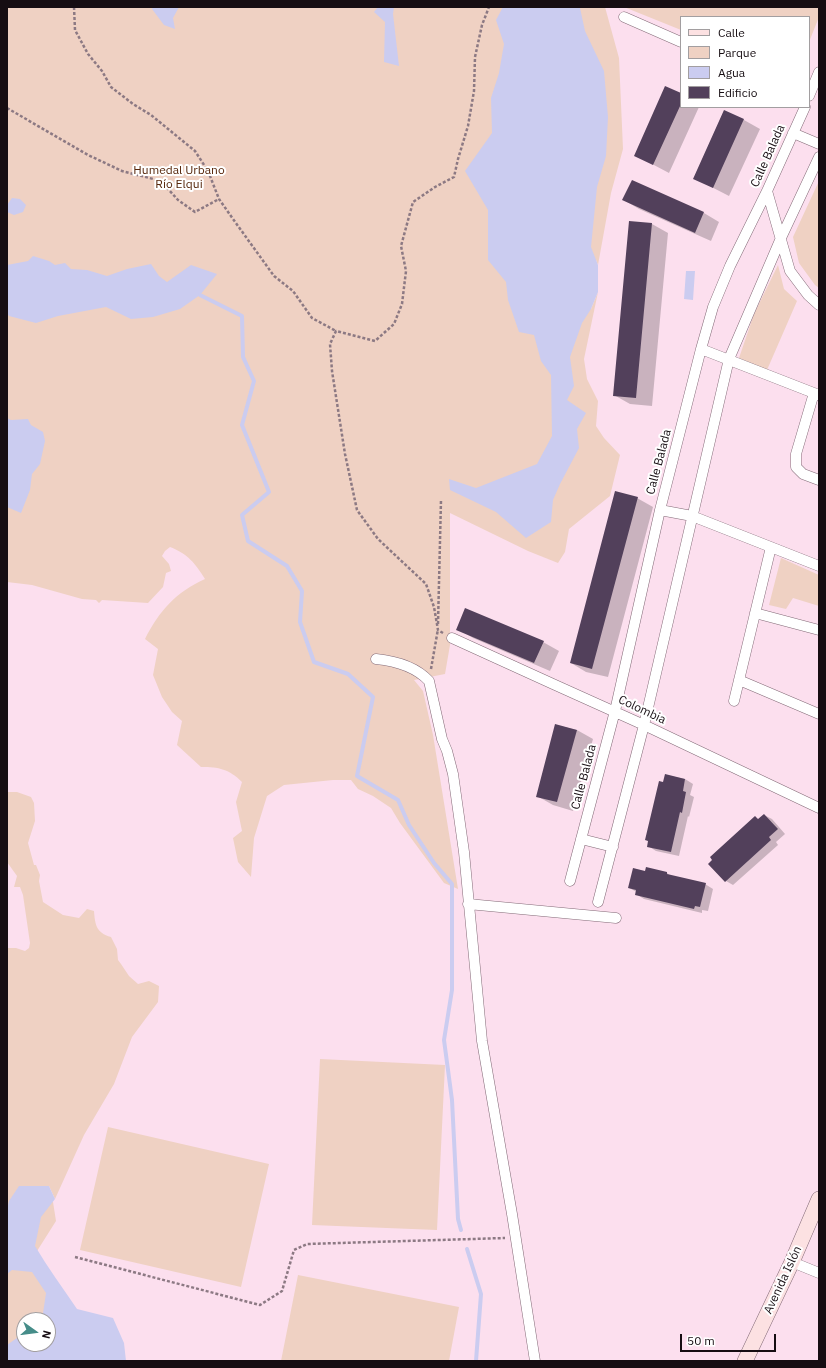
<!DOCTYPE html>
<html>
<head>
<meta charset="utf-8">
<style>
  body { margin:0 }
  #map { position:relative; width:826px; height:1368px; overflow:hidden; background:#fcdfee; font-family:"IBM Plex Sans",sans-serif }
  canvas { display:block }
  .frame { position:absolute; inset:0; border:8px solid #160d12; pointer-events:none }
  .legend { position:absolute; left:680px; top:16px; width:130px; height:92px; box-sizing:border-box; background:#fff; border:1px solid #a29ea0; margin:0; padding:5px 7px; list-style:none; font-size:12px; color:#160d12 }
  .legend li { display:flex; align-items:center; gap:8px; height:20px }
  .legend b { width:20px; border:1px solid #a29ea0 }
  .north { position:absolute; left:16px; top:1312px; width:40px; height:40px; box-sizing:border-box; background:#fff; border:1px solid #a29ea0; border-radius:50%; rotate:104deg; font-size:11px; font-weight:700; line-height:16px; text-align:center; color:#160d12 }
  .north::after { content:''; display:block; margin:auto; width:14px; height:18px; background:#468d89; clip-path:polygon(50% 0,100% 100%,50% 72%,0 100%) }
  .scale { position:absolute; left:680px; top:1334px; width:96px; height:18px; box-sizing:border-box; border:2px solid #160d12; border-top:0; padding-left:5px; font-size:12px; line-height:14px; white-space:nowrap; color:#160d12; -webkit-text-stroke:3px #fff; paint-order:stroke }
</style>
</head>
<body>
<div id="map">
<canvas width="826" height="1368"></canvas>
<div class="frame"></div>
<ul class="legend">
<li><b style="height:5px;background:#fce1e2"></b>Calle</li>
<li><b style="height:11px;background:#efd1c3"></b>Parque</li>
<li><b style="height:11px;background:#cbccf0"></b>Agua</li>
<li><b style="height:11px;background:#52405b"></b>Edificio</li>
</ul>
<div class="north">N</div>
<div class="scale">50 m</div>
</div>
<script>
const ctx = document.querySelector('canvas').getContext('2d');
ctx.lineJoin = 'round';
function fill(path, color) { ctx.fillStyle = color; ctx.fill(path, 'evenodd'); }
function stroke(path, color, width, dash) { ctx.strokeStyle = color; ctx.lineWidth = width; ctx.lineCap = dash ? 'butt' : 'round'; ctx.setLineDash(dash || []); ctx.stroke(path); }
function drawText(font, color, halo, rows, align = 'center') {
  ctx.font = font + ' "IBM Plex Sans",sans-serif'; ctx.lineWidth = 4; ctx.setLineDash([]); ctx.textBaseline = 'middle'; ctx.strokeStyle = halo; ctx.fillStyle = color; for (const [text, x, y, turn = 0] of rows) {
    ctx.save(); ctx.translate(x, y); ctx.rotate((+turn || 0) * Math.PI / 180); ctx.textAlign = isNaN(turn) ? turn : align; if (halo) ctx.strokeText(text, 0, 0); ctx.fillText(text, 0, 0); ctx.restore();
  }
}
const green = new Path2D(`
  M 7,7 L 605,7 L 619,58 L 623,149 L 611,193 L 598,265 L 596,260 L 591,309 L 598,292 L 584,359 L 587,379 L 598,401 L 596,426 L 604,438 L 620,455 L 610,496 L 569,529 L 565,552 L 558,563 L 528,551 L 450,513 L 450,645 L 445,674 L 414,680 L 423,691 L 433,735 L 458,889 L 444,883 L 400,823 L 391,808 L 373,796 L 358,789 L 351,780 L 333,780 L 284,785 L 267,796 L 254,838 L 251,877 L 238,862 L 233,838 L 242,831 L 236,802 L 242,782 C 229,769 219,767 201,767 L 177,745 L 182,721 L 172,712 L 162,697 L 153,675 L 158,649 L 145,639 C 159,611 176,592 205,579 C 195,563 188,554 170,547 L 165,551 L 162,556 L 169,564 L 171,571 L 166,573 L 163,587 L 148,603 L 102,600 L 99,603 L 96,600 L 82,599 L 32,585 L 7,582 Z
  M 624,7 L 819,7 L 819,17 L 809,42 L 809,17 L 681,17 L 681,30 Z
  M 819,181 L 819,288 L 815,285 L 799,263 L 793,237 Z
  M 778,265 L 784,289 L 797,301 L 767,370 L 739,358 L 754,314 Z
  M 781,558 L 819,575 L 819,606 L 793,598 L 786,609 L 769,605 Z
  M 7,792 L 17,792 L 31,797 L 34,803 L 35,821 L 28,843 L 34,865 L 36,865 L 40,875 L 39,881 L 43,902 L 63,915 L 79,918 L 87,909 L 94,911 C 95,924 96,933 111,937 L 117,949 L 118,960 L 121,964 L 129,976 L 138,984 L 149,981 L 159,986 L 158,1002 L 132,1037 L 114,1084 L 84,1135 L 55,1199 L 49,1186 L 42,1186 L 53,1202 L 56,1221 L 32,1259 L 91,1361 L 7,1361 L 7,948 L 16,948 L 25,951 L 29,948 L 30,943 L 23,895 L 20,887 L 14,887 L 17,876 L 7,862 ZM 24,1320 L 48,1320 L 48,1344 L 24,1344 Z
  M 320,1059 L 445,1065 L 437,1230 L 312,1225 Z
  M 108,1127 L 269,1164 L 241,1287 L 80,1250 Z
  M 298,1275 L 459,1307 L 449,1361 L 281,1361 Z`);
const water = new Path2D(`
  M 153,7 L 179,7 L 173,18 L 175,29 L 164,25 L 152,9 Z
  M 378,7 L 394,7 L 393,14 L 399,66 L 384,62 L 385,22 L 374,12 Z
  M 503,7 L 580,8 L 585,31 L 604,71 L 608,117 L 606,156 L 597,187 L 591,247 L 598,265 L 598,292 L 591,309 L 582,323 L 570,357 L 574,386 L 567,400 L 586,413 L 577,429 L 579,448 L 560,484 L 553,500 L 551,522 L 526,538 L 496,512 L 450,490 L 449,479 L 476,488 L 537,464 L 552,436 L 551,375 L 541,361 L 534,335 L 519,332 L 508,300 L 506,282 L 488,260 L 488,210 L 465,171 L 492,133 L 491,98 L 499,73 L 504,44 L 496,20 Z
  M 12,198 L 20,199 L 26,205 L 23,212 L 14,215 L 7,212 L 7,205 Z
  M 33,256 L 49,261 L 55,265 L 65,263 L 71,269 L 87,270 L 107,276 L 127,269 L 151,264 L 159,276 L 167,282 L 191,265 L 217,274 L 200,295 L 180,309 L 153,317 L 131,319 L 106,307 L 58,316 L 36,323 L 9,316 L 7,313 L 7,265 L 28,261 Z
  M 686,271 L 695,271 L 693,300 L 684,299 Z
  M 7,418 L 11,420 L 28,419 L 31,425 L 43,432 L 45,441 L 40,464 L 32,474 L 30,490 L 21,513 L 7,507 Z
  M 19,1186 L 49,1186 L 55,1199 L 41,1217 L 35,1246 C 48,1268 63,1288 77,1309 L 113,1318 L 124,1343 L 126,1361 L 7,1361 L 7,1345 L 24,1333 L 24,1344 L 48,1344 L 48,1320 L 42,1320 L 46,1293 L 32,1272 L 12,1270 L 7,1274 L 7,1210 L 9,1201 Z`);
const shadow = new Path2D(`
  M 681,94 L 681,107 L 699,107 L 669,173 L 635,155 Z
  M 724,111 L 744,120 L 760,129 L 729,196 L 694,178 Z
  M 624,200 L 704,213 L 719,222 L 711,241 L 639,209 Z
  M 630,222 L 652,224 L 668,233 L 652,406 L 630,404 L 614,395 Z
  M 637,498 L 653,507 L 608,677 L 586,672 L 571,663 Z
  M 458,629 L 543,642 L 559,651 L 550,671 L 473,638 Z
  M 556,725 L 577,730 L 593,739 L 573,811 L 553,805 L 537,796 Z
  M 666,775 L 685,779 L 693,784 L 690,795 L 694,797 L 689,817 L 688,816 L 679,856 L 656,851 L 648,846 Z
  M 764,815 L 772,819 L 785,834 L 776,842 L 778,845 L 733,885 L 726,881 L 759,820 Z
  M 646,872 L 667,873 L 671,876 L 705,884 L 713,889 L 708,911 L 702,910 L 702,913 L 644,899 L 636,894 L 637,892 L 629,888 Z`);
const stream = new Path2D(`
  M 200,295 L 242,316 L 243,357 L 254,381 L 242,425 L 269,492 L 242,515 L 248,541 L 287,566 L 302,591 L 300,622 L 314,662 L 348,674 L 373,697 L 357,776 L 398,800 L 409,825 L 434,863 L 452,884 L 452,990 L 444,1040 L 452,1100 L 458,1219 L 461,1230
  M 467,1249 L 481,1294 L 476,1361`);
const building = new Path2D(`
  M 665,86 L 681,93 L 681,104 L 653,165 L 634,156 Z
  M 724,110 L 744,119 L 713,188 L 693,179 Z
  M 632,180 L 704,212 L 695,233 L 622,200 Z
  M 629,221 L 652,223 L 636,398 L 613,396 Z
  M 615,491 L 638,497 L 592,669 L 570,663 Z
  M 465,608 L 544,641 L 534,663 L 456,630 Z
  M 555,724 L 577,730 L 557,802 L 536,797 Z
  M 665,774 L 685,779 L 683,791 L 686,792 L 682,813 L 680,812 L 671,852 L 647,847 L 648,841 L 645,840 L 659,781 L 663,782 Z
  M 764,814 L 778,829 L 769,837 L 771,840 L 725,882 L 708,864 L 712,860 L 710,857 L 755,816 L 758,819 Z
  M 646,867 L 667,872 L 667,874 L 706,883 L 700,907 L 695,906 L 694,909 L 635,895 L 636,890 L 628,888 L 633,868 L 645,871 Z`);
const path = new Path2D(`
  M 74,7 L 75,30 L 88,54 L 102,71 L 111,87 L 133,104 L 151,115 L 195,151 L 208,171 L 219,199 L 233,219 L 274,276 L 293,291 L 312,318 L 336,331
  M 7,108 L 88,155 L 122,171 L 161,181 L 178,200 L 195,212 L 219,199
  M 438,624 L 441,500
  M 443,633 L 438,630 L 434,607 L 426,584 L 378,539 L 357,510 L 345,454 L 332,371 L 330,344 L 336,331 L 375,341 L 394,324 L 402,304 L 406,271 L 401,246 L 413,202 L 435,187 L 454,177 L 458,159 L 468,126 L 474,91 L 475,57 L 482,25 L 489,7
  M 431,669 L 438,629
  M 75,1257 L 260,1305 L 282,1291 L 294,1250 L 307,1244 L 505,1238`);
const minor = new Path2D(`
  M 624,17 L 681,42
  M 809,96 L 819,72
  M 793,133 L 819,144
  M 767,191 L 790,271 L 808,295 L 819,305
  M 701,349 L 819,395
  M 814,393 L 796,454 L 796,467 L 803,474 L 819,480
  M 660,510 L 692,516 L 819,566
  M 755,613 L 819,630
  M 452,638 L 553,684 L 644,725 L 819,808
  M 376,659 C 396,661 415,666 429,681 L 442,739 L 447,751 L 453,774 L 464,852 L 482,1041 L 512,1214 L 535,1361
  M 739,680 L 819,714
  M 734,701 L 771,547
  M 581,839 L 613,847
  M 570,881 L 615,711 L 660,510 L 701,349 L 713,307 L 730,266 L 767,191 L 805,107
  M 598,902 L 644,725 L 729,359 L 781,238 L 819,157
  M 468,904 L 616,918
  M 792,1262 L 819,1273`);
const secondary = new Path2D(`
  M 745,1361 L 792,1262 L 819,1199`);
const streetNames = [
  ["Calle Balada",768,156,-66],
  ["Calle Balada",659,462,-75],
  ["Colombia",642,710,25],
  ["Calle Balada",584,777,-75],
  ["Avenida Islón",783,1280,-65]
];
const parkNames = [
  ["Humedal Urbano",179,171],
  ["Río Elqui",179,185]
];
fill(green, '#efd1c3');
fill(water, '#cbccf0');
fill(shadow, '#0003');
stroke(stream, '#cbccf0', 4);
fill(building, '#52405b');
stroke(minor, '#836a77', 11);
stroke(secondary, '#836a77', 16);
stroke(path, '#8c7983', 2.5, [3, 2]);
stroke(minor, '#fff', 10);
stroke(secondary, '#fce1e2', 15);
drawText('12px', '#160d12', '#fff', streetNames);
drawText('12px', '#56260a', '#fff', parkNames);
</script>
</body>
</html>
